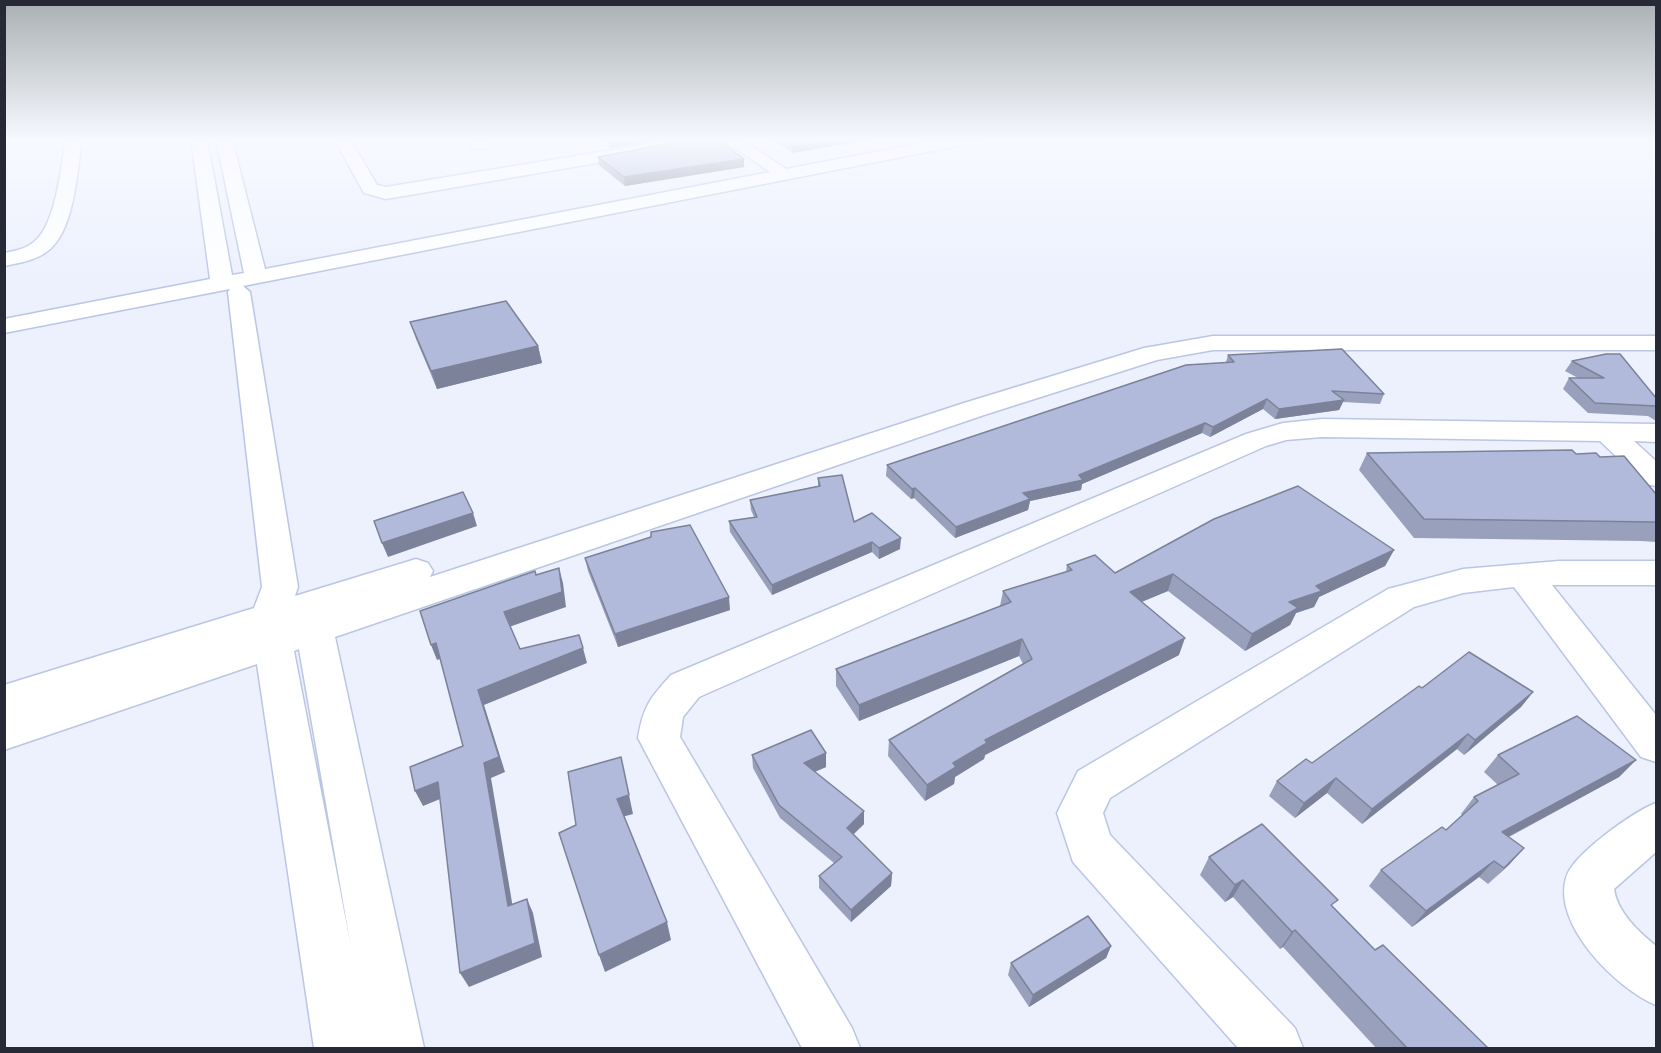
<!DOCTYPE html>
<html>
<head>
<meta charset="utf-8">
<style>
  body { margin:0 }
  #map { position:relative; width:1661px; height:1053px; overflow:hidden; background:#edf1fe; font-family:"PT Sans Narrow",sans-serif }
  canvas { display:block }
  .frame { position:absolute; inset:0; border:6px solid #272a36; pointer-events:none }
</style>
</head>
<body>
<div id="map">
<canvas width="1661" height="1053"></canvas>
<div class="frame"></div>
</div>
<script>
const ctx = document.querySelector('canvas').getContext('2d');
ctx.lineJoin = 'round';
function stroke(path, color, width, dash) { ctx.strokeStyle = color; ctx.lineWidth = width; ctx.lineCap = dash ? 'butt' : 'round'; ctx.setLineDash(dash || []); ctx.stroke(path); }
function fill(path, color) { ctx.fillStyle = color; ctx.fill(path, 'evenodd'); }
const minor = new Path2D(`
  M 66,139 L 82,139 C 77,171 75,234 45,253 C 33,261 18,263 4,266 L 4,253 C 15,251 26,249 35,241 C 56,223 61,166 66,139 Z
  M 191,139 L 207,139 L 232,275 L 244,273 L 216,139 L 232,139 L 265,269 L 770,172 L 721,139 L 740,139 L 786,169 L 943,139 L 976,139 L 968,144 L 243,286 L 250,292 L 298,587 L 295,596 L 416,559 L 428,563 L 433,571 L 430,577 L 964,403 L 1144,348 L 1213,336 L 1656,336 L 1656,350 L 1213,350 L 1157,360 L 984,415 L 335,637 L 424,1048 L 314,1048 L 257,664 L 4,750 L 4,685 L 254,608 L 262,587 L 228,292 L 230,289 L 4,333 L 4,319 L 210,279 ZM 299,649 L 351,947 L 294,651 Z
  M 334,139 L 350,139 L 377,185 L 386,187 L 679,139 L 716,139 L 708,144 L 386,199 L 364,193 Z
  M 466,139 L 483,139 L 488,146 L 486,149 L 474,149 Z
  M 1322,419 L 1656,424 L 1656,442 L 1634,441 L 1656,461 L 1656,486 L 1645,484 L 1600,441 L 1322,437 L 1286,440 L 1266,446 L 699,697 L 683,717 L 680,737 L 852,1028 L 860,1048 L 802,1048 L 638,738 C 643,707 650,698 671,675 L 1246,434 L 1283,423 Z
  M 1559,561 L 1656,561 L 1656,585 L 1552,585 L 1656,715 L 1656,762 L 1641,757 L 1514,587 L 1463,593 L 1414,607 L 1110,798 L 1103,813 L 1110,835 L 1295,1028 L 1303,1048 L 1238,1048 L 1073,862 L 1057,813 L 1078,771 L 1388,589 L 1463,569 Z
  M 1656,803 L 1656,852 L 1614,889 C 1617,912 1639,932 1656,946 L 1656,1005 C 1617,989 1552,925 1566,878 C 1572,855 1633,812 1656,803 Z`);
const wall = new Path2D(`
  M 605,139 L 665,139 L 610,148 Z
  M 772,139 L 873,139 L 793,153 Z
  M 598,157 L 744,167 L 625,186 L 599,165 Z
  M 410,322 L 538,346 L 542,363 L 437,389 L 416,339 Z
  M 1228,355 L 1384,394 L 1380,404 L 1343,402 L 1339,410 L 1275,419 L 1263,409 L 1210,437 L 1202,433 L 1082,484 L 1081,490 L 1030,501 L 1028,510 L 955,538 L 914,498 L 911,499 L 886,476 L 887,465 L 1226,362 Z
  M 1572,361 L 1656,398 L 1656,421 L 1648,416 L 1588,413 L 1563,389 L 1569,378 L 1578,378 L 1565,371 Z
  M 1367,453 L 1576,454 L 1600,457 L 1656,494 L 1656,542 L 1641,541 L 1414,538 L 1359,470 Z
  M 818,478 L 854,522 L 900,549 L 879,559 L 872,552 L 772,595 L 730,532 L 729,521 L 754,517 L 751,510 L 750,500 L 818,486 Z
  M 1394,550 L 1385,566 L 1319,597 L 1314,607 L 1296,613 L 1290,625 L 1245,651 L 1168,591 L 1142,602 L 1179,655 L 985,755 L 984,759 L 955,777 L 954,784 L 925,801 L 888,756 L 889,740 L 1023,664 L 1019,656 L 859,721 L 836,686 L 836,669 L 1000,606 L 1003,591 L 1066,572 L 1067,565 L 1115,573 Z
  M 585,558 L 730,610 L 618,647 L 588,571 Z
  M 1422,688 L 1533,692 L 1521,707 L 1464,755 L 1457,749 L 1362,824 L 1327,793 L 1295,818 L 1269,796 L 1277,781 L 1312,763 Z
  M 826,753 L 826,767 L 815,772 L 864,811 L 864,824 L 853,835 L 892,873 L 891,886 L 851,922 L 819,888 L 819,876 L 834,863 L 780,818 L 753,768 L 752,755 Z
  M 1498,755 L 1636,760 L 1619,777 L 1509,837 L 1524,848 L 1488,884 L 1479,877 L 1412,927 L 1369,886 L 1381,870 L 1446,830 L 1462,815 L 1461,814 L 1474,797 L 1498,785 L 1484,772 Z
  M 1209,857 L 1333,907 L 1375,950 L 1488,1048 L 1376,1048 L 1283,947 L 1280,949 L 1233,897 L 1225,902 L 1200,875 Z
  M 1111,946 L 1106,958 L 1029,1007 L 1008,975 L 1011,963 Z`);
const shadedWall = new Path2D(`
  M 613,139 L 665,139 L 610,148 L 609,140 Z
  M 838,139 L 873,139 L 793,153 L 793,147 Z
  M 744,159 L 744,167 L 625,186 L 624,177 Z
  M 538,346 L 542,363 L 437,389 L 431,371 Z
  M 1267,399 L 1263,409 L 1210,437 L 1213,427 Z
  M 1344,400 L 1339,410 L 1275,419 L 1279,409 Z
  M 1205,423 L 1202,433 L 1082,484 L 1081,490 L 1030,501 L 1028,510 L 955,538 L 956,527 L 1023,493 L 1079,475 Z
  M 915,488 L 914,498 L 911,499 L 912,489 Z
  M 473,513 L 477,526 L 388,557 L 382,543 Z
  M 901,538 L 900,549 L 879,559 L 879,548 Z
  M 872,542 L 872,552 L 772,595 L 772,585 Z
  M 1394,550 L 1385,566 L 1319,597 L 1314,607 L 1296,613 L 1290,625 L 1245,651 L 1252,634 L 1289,602 L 1316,586 Z
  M 559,568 L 563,583 L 566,607 L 509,627 L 504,612 Z
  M 1173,574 L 1168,591 L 1126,608 L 1130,592 Z
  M 729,597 L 730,610 L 618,647 L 615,634 Z
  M 1185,638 L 1179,655 L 985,755 L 984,759 L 955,777 L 954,784 L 925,801 L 927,785 L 953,763 L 985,740 Z
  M 1022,639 L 1019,656 L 859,721 L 859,705 Z
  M 436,643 L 443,658 L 437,660 L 431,645 Z
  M 583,648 L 587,663 L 484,705 L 505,772 L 491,778 L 515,920 L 508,906 L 484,763 L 478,690 Z
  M 1533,692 L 1521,707 L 1464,755 L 1475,740 Z
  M 1468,734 L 1457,749 L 1362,824 L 1372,809 Z
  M 826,753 L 826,767 L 804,776 L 804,763 Z
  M 621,757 L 633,814 L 622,817 L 617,799 Z
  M 1636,760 L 1619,777 L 1487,848 L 1502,832 Z
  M 1336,778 L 1327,793 L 1295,818 L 1304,803 Z
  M 438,782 L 445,797 L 423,806 L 415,791 Z
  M 864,811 L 864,824 L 846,841 L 847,828 Z
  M 1524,848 L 1509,865 L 1488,884 Z
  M 1494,861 L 1479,877 L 1412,927 L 1426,911 Z
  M 892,873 L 891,886 L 851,922 L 851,910 Z
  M 1243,880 L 1233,897 L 1225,902 L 1235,885 Z
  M 527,899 L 533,913 L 542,957 L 469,987 L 460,973 Z
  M 667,922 L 671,940 L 605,972 L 599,955 Z
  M 1295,930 L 1283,947 L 1280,949 L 1292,932 Z
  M 1111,946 L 1106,958 L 1029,1007 L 1033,995 Z`);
const building = new Path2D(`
  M 694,139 L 717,139 L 744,159 L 624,177 L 598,157 Z
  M 781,139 L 838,139 L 793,147 Z
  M 506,301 L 538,346 L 431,371 L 410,322 Z
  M 1342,349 L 1384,394 L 1332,391 L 1344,400 L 1279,409 L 1267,399 L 1213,427 L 1205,423 L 1079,475 L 1083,480 L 1023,493 L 1030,499 L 956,527 L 915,488 L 912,489 L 887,465 L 1186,365 L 1234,362 L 1228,355 Z
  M 1606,354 L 1620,354 L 1656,398 L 1656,406 L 1595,403 L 1569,378 L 1604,378 L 1572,361 Z
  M 1572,450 L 1576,454 L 1596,453 L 1600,457 L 1624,456 L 1656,494 L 1656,522 L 1424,519 L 1367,453 Z
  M 842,475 L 854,522 L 872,513 L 901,538 L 879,548 L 872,542 L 772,585 L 729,521 L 757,517 L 750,500 L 820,486 L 818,478 Z
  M 1298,486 L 1394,550 L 1316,586 L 1322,591 L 1289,602 L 1298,608 L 1252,634 L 1173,574 L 1130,592 L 1185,638 L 985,740 L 987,743 L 953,763 L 956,767 L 927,785 L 889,740 L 1032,659 L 1022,639 L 859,705 L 836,669 L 1011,602 L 1003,591 L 1072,570 L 1067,565 L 1095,555 L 1115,573 L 1214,519 Z
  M 463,492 L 473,513 L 382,543 L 374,521 Z
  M 690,525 L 729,597 L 615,634 L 585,558 L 651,537 L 651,532 Z
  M 559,568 L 562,592 L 504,612 L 520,649 L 579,635 L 583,648 L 478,690 L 499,757 L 484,763 L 508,906 L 527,899 L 535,943 L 460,973 L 438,782 L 415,791 L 410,767 L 463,746 L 436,643 L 431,645 L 420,611 L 535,571 L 536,575 Z
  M 1469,652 L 1533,692 L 1475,740 L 1468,734 L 1372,809 L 1336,778 L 1304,803 L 1277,781 L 1306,759 L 1312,763 L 1419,686 L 1422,688 Z
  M 1577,716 L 1636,760 L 1502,832 L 1524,848 L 1504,868 L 1494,861 L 1426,911 L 1381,870 L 1442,827 L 1446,830 L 1478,801 L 1474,797 L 1519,774 L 1498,755 Z
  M 811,730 L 826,753 L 804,763 L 864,811 L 847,828 L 892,873 L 851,910 L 819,876 L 842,857 L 779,805 L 752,755 Z
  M 621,757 L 629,795 L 617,799 L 667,922 L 599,955 L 559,833 L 576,825 L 568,772 Z
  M 1262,824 L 1338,900 L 1331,905 L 1375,950 L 1383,945 L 1488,1048 L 1407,1048 L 1295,930 L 1292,932 L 1243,880 L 1235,885 L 1209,857 Z
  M 1088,916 L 1111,946 L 1033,995 L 1011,963 Z`);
stroke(minor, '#bbc5e4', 3);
fill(minor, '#fff');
fill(wall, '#98a0bb');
fill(shadedWall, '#7c8299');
fill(building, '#b1bada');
stroke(building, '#7c8299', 1.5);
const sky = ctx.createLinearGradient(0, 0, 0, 286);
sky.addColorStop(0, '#a9b0b3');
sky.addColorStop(0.49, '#f7f9ff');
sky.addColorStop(1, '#f7f9ff00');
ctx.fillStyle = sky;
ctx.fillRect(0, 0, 1661, 286);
</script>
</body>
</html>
